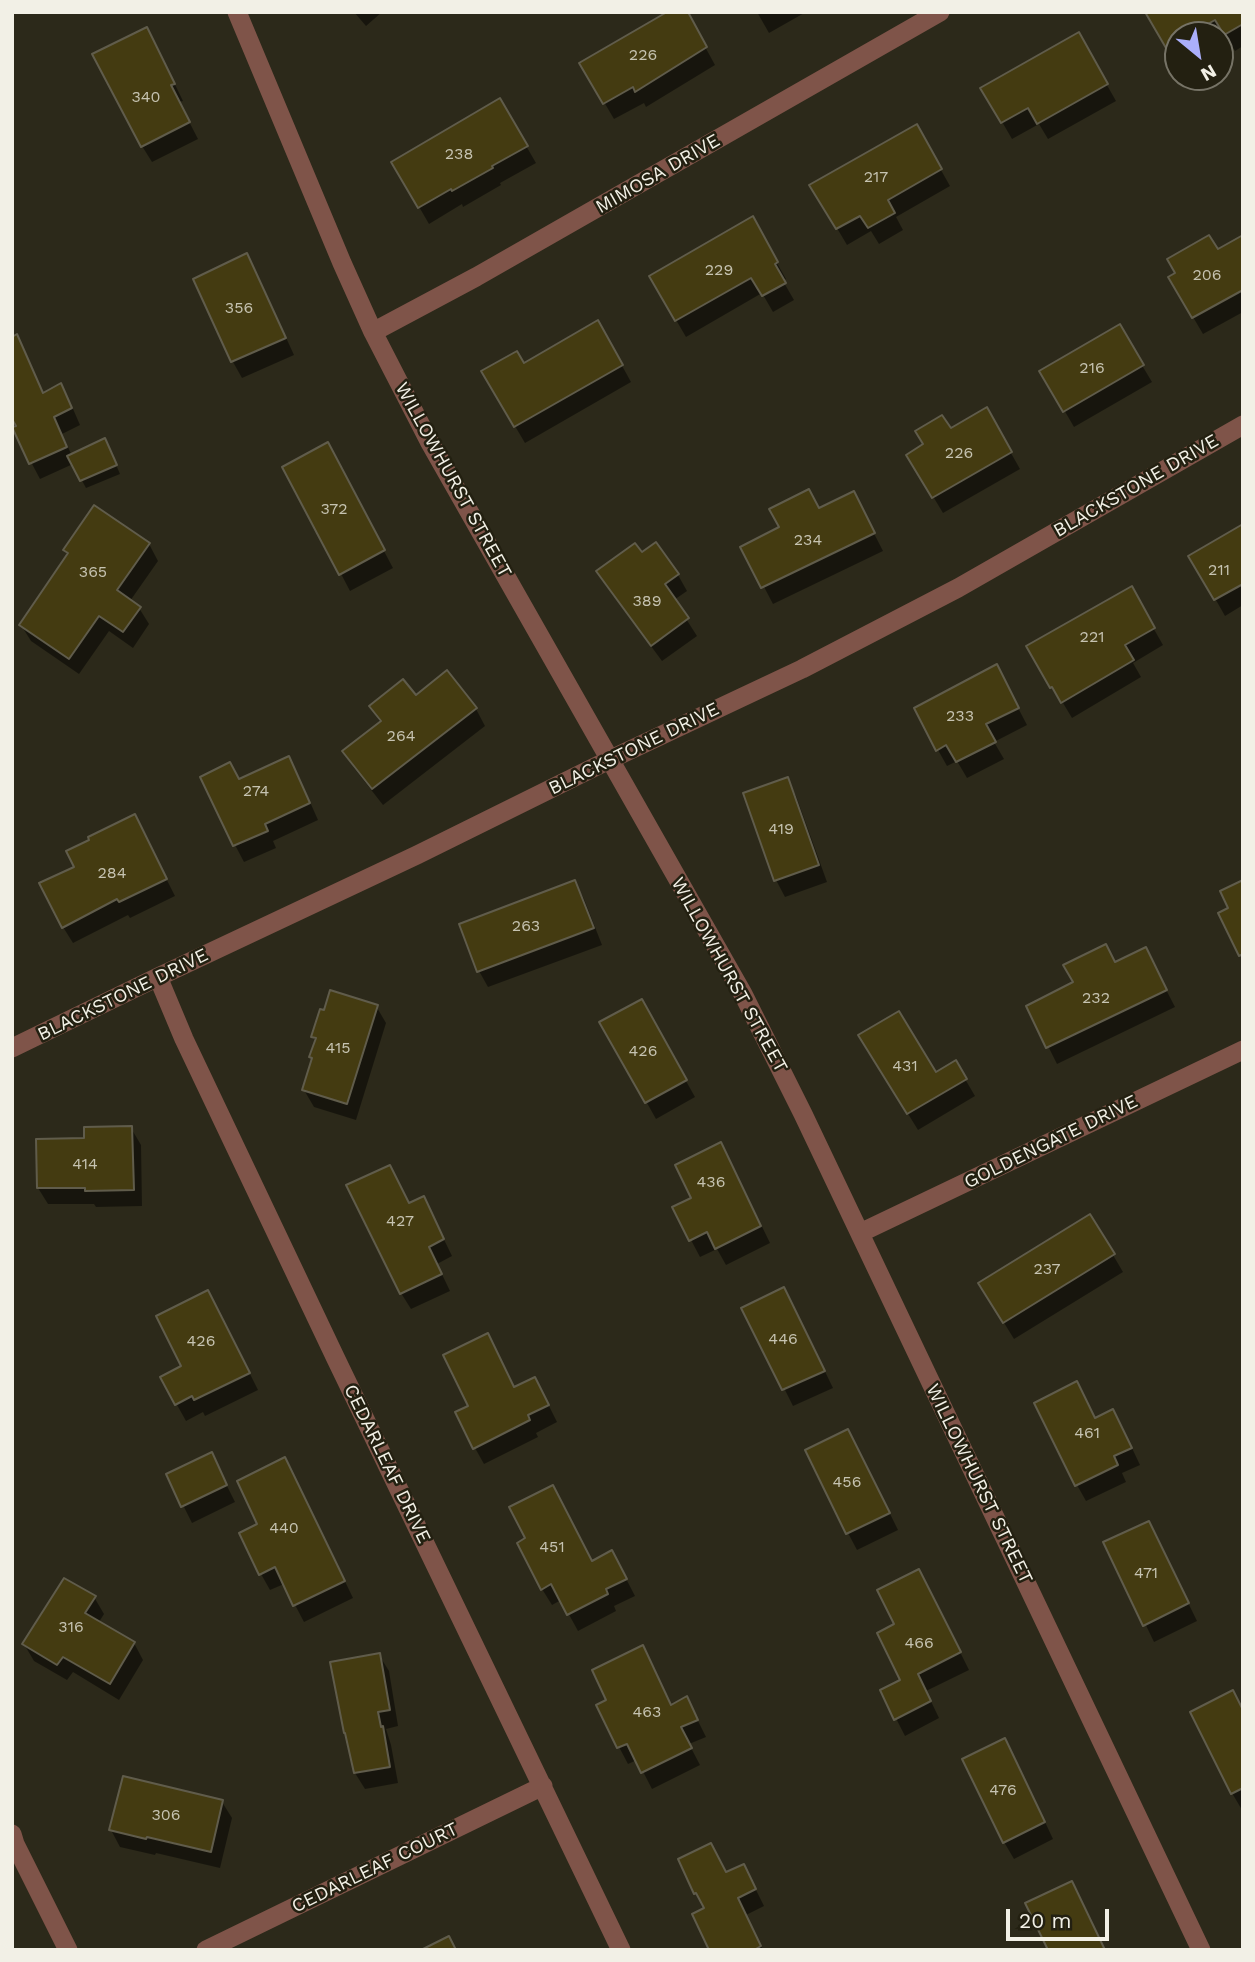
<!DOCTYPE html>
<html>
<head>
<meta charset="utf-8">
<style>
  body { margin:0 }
  #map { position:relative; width:1255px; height:1962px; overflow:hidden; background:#2c291a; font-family:"Work Sans",sans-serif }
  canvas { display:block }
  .frame { position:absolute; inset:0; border:14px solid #f2f0e6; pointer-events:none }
  .north { position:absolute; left:1164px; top:21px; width:70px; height:70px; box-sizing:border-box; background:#232011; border:2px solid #767366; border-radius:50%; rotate:150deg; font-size:19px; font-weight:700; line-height:28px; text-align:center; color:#f2f0e6 }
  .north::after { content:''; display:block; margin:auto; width:24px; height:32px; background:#abaffb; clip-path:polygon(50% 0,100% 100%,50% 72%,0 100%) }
  .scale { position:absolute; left:1006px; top:1909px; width:103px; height:32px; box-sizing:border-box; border:4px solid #f2f0e6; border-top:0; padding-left:9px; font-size:21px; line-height:24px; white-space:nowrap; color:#f2f0e6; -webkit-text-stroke:5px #232011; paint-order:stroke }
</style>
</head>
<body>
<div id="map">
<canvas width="1255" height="1962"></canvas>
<div class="frame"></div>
<div class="north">N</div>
<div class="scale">20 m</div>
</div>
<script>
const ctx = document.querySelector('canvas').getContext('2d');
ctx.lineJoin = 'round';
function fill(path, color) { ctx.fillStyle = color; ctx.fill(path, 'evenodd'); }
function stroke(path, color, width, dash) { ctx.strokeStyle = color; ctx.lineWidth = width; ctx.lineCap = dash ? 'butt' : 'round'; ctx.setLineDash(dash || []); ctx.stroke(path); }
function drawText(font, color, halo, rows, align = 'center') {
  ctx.font = font + ' "Work Sans",sans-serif'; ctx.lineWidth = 5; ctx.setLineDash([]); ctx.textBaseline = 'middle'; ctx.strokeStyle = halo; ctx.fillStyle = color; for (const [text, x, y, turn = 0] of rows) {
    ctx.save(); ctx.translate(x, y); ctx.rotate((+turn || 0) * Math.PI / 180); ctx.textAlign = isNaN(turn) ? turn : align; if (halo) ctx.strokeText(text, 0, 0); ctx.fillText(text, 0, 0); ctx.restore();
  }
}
const shadow = new Path2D(`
  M 354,12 L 382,12 L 366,26 Z
  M 686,12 L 715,65 L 646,107 L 644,103 L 614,119 L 581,63 Z
  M 757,12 L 806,12 L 769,33 Z
  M 1147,12 L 1243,12 L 1243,46 L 1235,51 L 1226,36 L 1220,39 L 1220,35 L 1178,35 L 1177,63 Z
  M 1078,34 L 1116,101 L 1048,139 L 1039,124 L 1012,139 L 983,89 Z
  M 156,46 L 183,101 L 179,102 L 198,139 L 152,162 L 142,146 Z
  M 500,101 L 536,163 L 500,183 L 501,185 L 463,207 L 462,204 L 429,224 L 393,162 Z
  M 916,126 L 950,186 L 896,217 L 903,230 L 879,244 L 871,231 L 847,245 L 812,186 Z
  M 752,219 L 786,279 L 783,281 L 794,300 L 773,312 L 762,293 L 686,337 L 651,277 Z
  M 1243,237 L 1243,312 L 1203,334 L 1170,278 Z
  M 246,255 L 256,272 L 294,355 L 242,378 L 233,362 L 195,279 Z
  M 598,322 L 631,382 L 525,443 L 483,372 L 523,365 Z
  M 1119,327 L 1152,382 L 1074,427 L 1042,372 Z
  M 16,337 L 44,394 L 61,386 L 70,402 L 80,425 L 62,434 L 72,456 L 109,448 L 120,474 L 86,488 L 73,464 L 40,479 L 12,426 L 12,339 Z
  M 986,409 L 1020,469 L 943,513 L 908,455 Z
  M 336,461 L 393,568 L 350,591 L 285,467 Z
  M 819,510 L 862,510 L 883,551 L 773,604 L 743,547 Z
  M 1243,526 L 1243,605 L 1225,616 L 1191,556 Z
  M 149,544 L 158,561 L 130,601 L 139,608 L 149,624 L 133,648 L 109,631 L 79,674 L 31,641 L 21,625 L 68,556 L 65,550 Z
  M 641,554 L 678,575 L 687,591 L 674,600 L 697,636 L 662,661 L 608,588 L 598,571 Z
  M 1131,589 L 1163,645 L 1133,663 L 1141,677 L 1072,718 L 1063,703 L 1061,704 L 1029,647 Z
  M 447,673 L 476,709 L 485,726 L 383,805 L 354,768 L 344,751 L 381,724 L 371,707 L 415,698 Z
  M 1005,683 L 1027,725 L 994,742 L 1004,759 L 967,778 L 957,761 L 947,766 L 938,750 Z
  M 289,758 L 298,775 L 318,820 L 273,841 L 276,848 L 244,862 L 235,845 L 239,781 Z
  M 787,779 L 796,796 L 827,882 L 785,897 L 776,880 Z
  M 143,833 L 175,896 L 130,918 L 128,915 L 73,943 L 63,927 Z
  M 575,882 L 584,899 L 602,945 L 488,987 L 479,971 Z
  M 1145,949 L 1175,1007 L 1057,1064 L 1028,1006 Z
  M 641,1001 L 695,1097 L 656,1119 L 602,1023 Z
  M 376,1006 L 386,1023 L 356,1120 L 314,1107 L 304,1090 L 313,1060 L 311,1057 L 316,1042 L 313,1037 Z
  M 870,1052 L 936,1074 L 955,1062 L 975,1096 L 918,1130 Z
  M 131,1128 L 141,1145 L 142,1206 L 96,1207 L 94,1204 L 48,1204 L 38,1188 L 86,1140 Z
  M 730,1161 L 770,1243 L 726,1265 L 717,1249 L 700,1257 L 691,1240 L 694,1199 Z
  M 409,1205 L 432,1215 L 452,1256 L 437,1264 L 450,1291 L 411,1309 L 401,1293 Z
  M 1090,1216 L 1123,1272 L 1014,1339 L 990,1300 Z
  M 793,1306 L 833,1388 L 793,1406 L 744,1308 Z
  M 217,1308 L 258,1390 L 205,1416 L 203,1412 L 186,1421 L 162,1378 L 184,1367 Z
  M 488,1335 L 515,1388 L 544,1396 L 557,1422 L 536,1433 L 538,1437 L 484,1464 L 475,1448 L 470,1406 Z
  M 1095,1420 L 1122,1427 L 1140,1465 L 1122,1473 L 1126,1482 L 1086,1501 L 1077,1485 Z
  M 857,1447 L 898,1530 L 857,1550 L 848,1533 Z
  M 211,1454 L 235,1502 L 192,1523 L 168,1475 Z
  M 294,1476 L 353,1598 L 304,1622 L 284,1584 L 270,1590 L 261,1574 L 260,1525 Z
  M 1149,1523 L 1197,1621 L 1154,1642 L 1106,1543 Z
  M 528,1539 L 592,1563 L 621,1569 L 635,1596 L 614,1606 L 616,1611 L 578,1631 L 561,1600 L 552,1605 L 542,1589 Z
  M 928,1588 L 969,1670 L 926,1691 L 939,1718 L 905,1736 L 882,1691 L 902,1681 Z
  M 94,1597 L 104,1614 L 99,1622 L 134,1643 L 143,1660 L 119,1700 L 73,1672 L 67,1680 L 34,1661 L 24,1644 Z
  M 379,1655 L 389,1671 L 398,1726 L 386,1729 L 391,1745 L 398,1783 L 365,1789 L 355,1773 L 348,1737 Z
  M 687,1699 L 706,1737 L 689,1744 L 700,1765 L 652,1789 L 637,1760 L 628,1764 L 619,1747 L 671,1706 Z
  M 1243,1711 L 1243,1809 L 1242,1810 L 1232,1793 Z
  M 1014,1756 L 1053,1839 L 1014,1859 L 1004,1842 Z
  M 222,1802 L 232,1818 L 220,1868 L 156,1853 L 155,1855 L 120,1847 L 111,1830 Z
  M 680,1859 L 752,1882 L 764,1906 L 746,1915 L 763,1950 L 711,1950 L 705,1909 Z`);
const building = new Path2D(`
  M 667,12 L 688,12 L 707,47 L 635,92 L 633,87 L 603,104 L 579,63 Z
  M 1145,12 L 1243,12 L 1243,24 L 1224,35 L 1215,20 L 1188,35 L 1178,35 L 1178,41 L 1166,48 Z
  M 147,27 L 175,84 L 171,85 L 190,122 L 141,147 L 92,54 Z
  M 1079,32 L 1108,84 L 1037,124 L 1028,108 L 1001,123 L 980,88 Z
  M 500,98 L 528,146 L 492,166 L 493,168 L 452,191 L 451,189 L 418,208 L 391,162 Z
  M 917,124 L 942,169 L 888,200 L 895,213 L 868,228 L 860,216 L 836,229 L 809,185 Z
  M 753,216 L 778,262 L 775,264 L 786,283 L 762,296 L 751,278 L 675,321 L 649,276 Z
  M 1209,235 L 1218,249 L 1243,235 L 1243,290 L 1192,318 L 1168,277 L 1175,273 L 1167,259 Z
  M 247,253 L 286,338 L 231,362 L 193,279 Z
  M 598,320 L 623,365 L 514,427 L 481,371 L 517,351 L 524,363 Z
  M 1120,324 L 1144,365 L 1063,412 L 1039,371 Z
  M 17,334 L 43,393 L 61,383 L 72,408 L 54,417 L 67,447 L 29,464 L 12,427 L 16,426 L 12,419 L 12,337 Z
  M 987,407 L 1012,452 L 932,498 L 906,455 L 923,444 L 915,431 L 942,415 L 951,428 Z
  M 105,438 L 117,465 L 80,481 L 67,456 Z
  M 328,442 L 385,550 L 339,575 L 282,467 Z
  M 809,489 L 819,508 L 854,491 L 875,533 L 761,588 L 740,547 L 779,527 L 769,509 Z
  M 94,505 L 150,543 L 117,590 L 141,607 L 123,632 L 99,616 L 69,659 L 19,625 L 68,553 L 63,550 Z
  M 1243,524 L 1243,584 L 1214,600 L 1188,556 Z
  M 656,542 L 679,574 L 665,584 L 689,618 L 651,646 L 596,571 L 635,543 L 642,552 Z
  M 1132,586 L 1155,628 L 1125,645 L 1134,660 L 1061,703 L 1052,687 L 1050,688 L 1026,646 Z
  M 997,664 L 1019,708 L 986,724 L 996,742 L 956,762 L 946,745 L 936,751 L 914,708 Z
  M 447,670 L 477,708 L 372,789 L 342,751 L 381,721 L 369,706 L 403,679 L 416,695 Z
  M 289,756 L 310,803 L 265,824 L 268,831 L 233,846 L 200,777 L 230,762 L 239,779 Z
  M 788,777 L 819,865 L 774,881 L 743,793 Z
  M 135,814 L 167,879 L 119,902 L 117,899 L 62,928 L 39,883 L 74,867 L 66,851 L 89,840 L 88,837 Z
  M 575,880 L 594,928 L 477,972 L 459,924 Z
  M 1243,880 L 1243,954 L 1239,956 L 1218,913 L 1228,908 L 1220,891 Z
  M 1106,944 L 1115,962 L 1146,947 L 1167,990 L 1046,1048 L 1026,1006 L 1073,982 L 1063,965 Z
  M 330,990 L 378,1005 L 347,1104 L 302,1090 L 312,1058 L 309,1057 L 316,1038 L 311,1037 L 320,1009 L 324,1010 Z
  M 642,999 L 687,1080 L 645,1103 L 599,1022 Z
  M 899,1011 L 936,1072 L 956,1060 L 967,1079 L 907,1114 L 858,1035 Z
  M 132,1126 L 134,1190 L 85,1191 L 85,1188 L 37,1188 L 36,1139 L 84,1138 L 84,1127 Z
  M 721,1142 L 761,1226 L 715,1249 L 707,1232 L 689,1241 L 672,1207 L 691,1198 L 675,1165 Z
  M 390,1165 L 409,1203 L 424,1196 L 444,1239 L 429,1247 L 442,1274 L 400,1294 L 346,1185 Z
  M 1090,1214 L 1115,1254 L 1003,1323 L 978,1283 Z
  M 784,1287 L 825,1371 L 782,1390 L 741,1308 Z
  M 208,1290 L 250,1373 L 194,1400 L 192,1396 L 175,1405 L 160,1377 L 181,1366 L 156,1316 Z
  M 488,1333 L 514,1387 L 535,1377 L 549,1405 L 528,1415 L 530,1420 L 473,1449 L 455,1412 L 468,1406 L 443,1355 Z
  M 1077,1381 L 1095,1418 L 1113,1409 L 1132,1448 L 1114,1456 L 1118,1465 L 1075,1486 L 1034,1403 Z
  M 848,1429 L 890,1513 L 846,1534 L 805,1450 Z
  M 212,1452 L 227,1485 L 181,1507 L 166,1474 Z
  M 285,1457 L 345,1581 L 293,1606 L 275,1567 L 259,1575 L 239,1533 L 257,1524 L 237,1481 Z
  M 553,1485 L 592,1561 L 612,1550 L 627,1579 L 606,1589 L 608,1594 L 567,1615 L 551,1584 L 541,1590 L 517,1543 L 525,1538 L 509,1507 Z
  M 1149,1521 L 1189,1603 L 1143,1626 L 1103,1542 Z
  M 919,1569 L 961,1652 L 918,1674 L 931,1701 L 894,1720 L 880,1690 L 900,1680 L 877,1633 L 894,1624 L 877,1590 Z
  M 64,1578 L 96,1596 L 85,1613 L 135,1642 L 110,1684 L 63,1657 L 57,1665 L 22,1644 Z
  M 643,1645 L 671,1705 L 687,1696 L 698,1720 L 681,1727 L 692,1748 L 641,1773 L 627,1744 L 617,1748 L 596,1705 L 606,1700 L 592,1670 Z
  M 380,1653 L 390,1710 L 378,1712 L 381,1727 L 383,1726 L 390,1767 L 354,1773 L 345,1733 L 344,1733 L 330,1662 Z
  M 1233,1690 L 1243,1710 L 1243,1788 L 1231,1794 L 1190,1712 Z
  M 1005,1738 L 1045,1822 L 1003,1843 L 962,1759 Z
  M 123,1776 L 223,1800 L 211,1852 L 147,1837 L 146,1839 L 109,1830 Z
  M 711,1843 L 726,1872 L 744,1864 L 756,1889 L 738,1898 L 761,1946 L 754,1950 L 709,1950 L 692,1914 L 704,1908 L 696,1893 L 694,1894 L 678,1859 Z
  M 1072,1881 L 1105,1950 L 1048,1950 L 1025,1903 Z
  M 449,1936 L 456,1950 L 421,1950 Z`);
const minor = new Path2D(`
  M 237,12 L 342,263 L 373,332 L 429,441 L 743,994 L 803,1114 L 1201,1950
  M 373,332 L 476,277 L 940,12
  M 158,977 L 184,1039 L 336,1359 L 621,1950
  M 12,1048 L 158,977 L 417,855 L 609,760 L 802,669 L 958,588 L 1243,425
  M 860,1233 L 1243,1050
  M 12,1834 L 15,1844 L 68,1950
  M 206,1950 L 543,1786`);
const numberNames = [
  ["226",643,55],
  ["340",146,97],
  ["238",459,154],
  ["217",876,177],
  ["229",719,270],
  ["206",1207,275],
  ["356",239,308],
  ["216",1092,368],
  ["226",959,453],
  ["372",334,509],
  ["234",808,540],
  ["211",1219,570],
  ["365",93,572],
  ["389",647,601],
  ["221",1092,637],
  ["233",960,716],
  ["264",401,736],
  ["274",256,791],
  ["419",781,829],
  ["284",112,873],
  ["263",526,926],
  ["232",1096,998],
  ["415",338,1048],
  ["426",643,1051],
  ["431",905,1066],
  ["414",85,1164],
  ["436",711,1182],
  ["427",400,1221],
  ["237",1047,1269],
  ["446",783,1339],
  ["426",201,1341],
  ["461",1087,1433],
  ["456",847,1482],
  ["440",284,1528],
  ["451",552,1547],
  ["471",1146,1573],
  ["316",71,1627],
  ["466",919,1643],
  ["463",647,1712],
  ["476",1003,1790],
  ["306",166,1815]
];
const streetNames = [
  ["MIMOSA DRIVE",658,174,-30],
  ["WILLOWHURST STREET",453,480,61],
  ["BLACKSTONE DRIVE",1136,486,-30],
  ["BLACKSTONE DRIVE",634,749,-26],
  ["WILLOWHURST STREET",729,975,61],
  ["BLACKSTONE DRIVE",123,995,-26],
  ["GOLDENGATE DRIVE",1051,1142,-26],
  ["CEDARLEAF DRIVE",387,1464,64],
  ["WILLOWHURST STREET",979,1484,64],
  ["CEDARLEAF COURT",375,1868,-26]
];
fill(shadow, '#0007');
fill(building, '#443b11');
stroke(building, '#605c4b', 2);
stroke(minor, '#7f5449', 19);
drawText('16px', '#c6c3b1', null, numberNames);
drawText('19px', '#f2f0e6', '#232011', streetNames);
</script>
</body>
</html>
